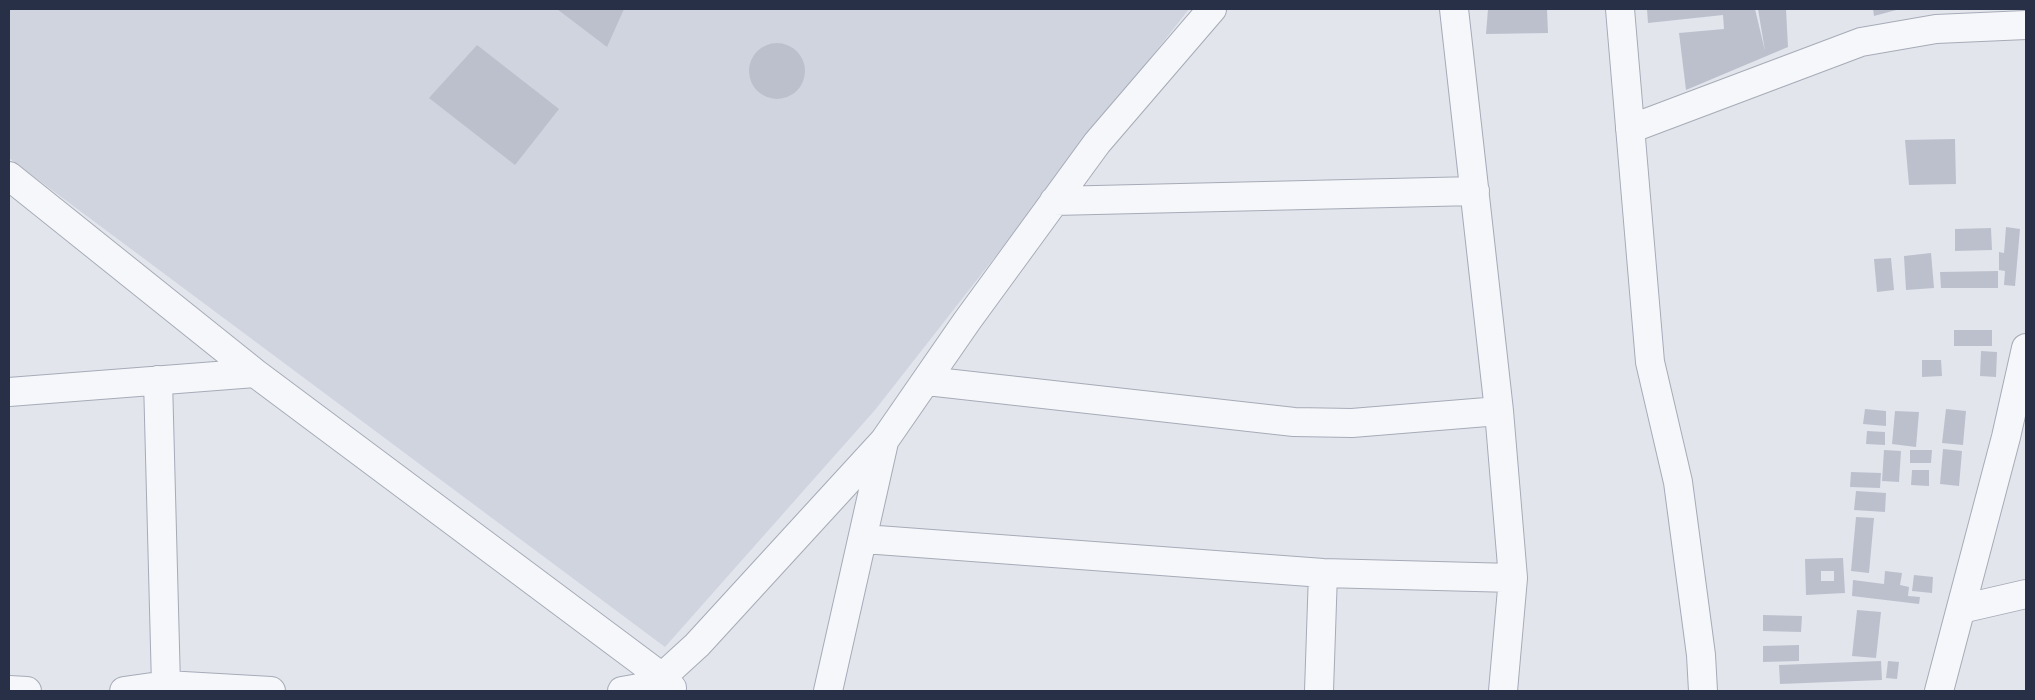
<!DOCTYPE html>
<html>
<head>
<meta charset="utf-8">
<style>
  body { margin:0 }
  #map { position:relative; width:2035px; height:700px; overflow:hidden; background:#e2e5ec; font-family:Rubik,sans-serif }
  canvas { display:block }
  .frame { position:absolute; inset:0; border:10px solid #283047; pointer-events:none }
</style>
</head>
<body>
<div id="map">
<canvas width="2035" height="700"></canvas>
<div class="frame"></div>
</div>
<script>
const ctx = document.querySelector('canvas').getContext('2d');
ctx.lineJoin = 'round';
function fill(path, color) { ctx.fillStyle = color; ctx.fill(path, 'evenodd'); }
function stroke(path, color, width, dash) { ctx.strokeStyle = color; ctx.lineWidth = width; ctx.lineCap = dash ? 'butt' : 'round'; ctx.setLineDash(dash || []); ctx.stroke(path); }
const built = new Path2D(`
  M 9,9 L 1189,9 L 875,410 L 665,647 L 9,158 Z`);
const building = new Path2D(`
  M 557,9 L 624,9 L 607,47 Z
  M 1488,9 L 1547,9 L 1548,33 L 1486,34 Z
  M 1647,9 L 1755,9 L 1765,51 L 1758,9 L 1786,9 L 1788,47 L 1686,90 L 1679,33 L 1724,29 L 1723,15 L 1648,23 Z
  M 1873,9 L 1900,9 L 1874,16 Z
  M749 71a28 28 0 1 1 56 0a28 28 0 1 1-56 0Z
  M 477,45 L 559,109 L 515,165 L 429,98 Z
  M 1955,139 L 1956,184 L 1909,185 L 1905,140 Z
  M 2006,227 L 2020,229 L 2015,286 L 2004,285 L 2005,271 L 1999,270 L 1999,252 L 2004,253 Z
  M 1991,228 L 1992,250 L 1955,251 L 1955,229 Z
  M 1931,253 L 1934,288 L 1906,290 L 1904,256 Z
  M 1891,258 L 1894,290 L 1877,292 L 1874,259 Z
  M 1998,271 L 1998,288 L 1941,288 L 1940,272 Z
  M 1954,330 L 1992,330 L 1992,346 L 1954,346 Z
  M 1981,351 L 1997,352 L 1996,377 L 1980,376 Z
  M 1922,360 L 1941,360 L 1942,376 L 1922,377 Z
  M 1865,409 L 1886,411 L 1886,426 L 1863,424 Z
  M 1946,409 L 1966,411 L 1963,445 L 1942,443 Z
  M 1895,411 L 1919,412 L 1916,447 L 1892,444 Z
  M 1867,431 L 1885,432 L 1885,445 L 1866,444 Z
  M 1943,449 L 1962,451 L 1959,486 L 1940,484 Z
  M 1884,450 L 1901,451 L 1899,482 L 1882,481 Z
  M 1910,450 L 1932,450 L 1931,463 L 1910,463 Z
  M 1912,470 L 1929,470 L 1929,486 L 1911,485 Z
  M 1851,472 L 1881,473 L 1880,488 L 1850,487 Z
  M 1856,491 L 1886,493 L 1885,512 L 1854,510 Z
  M 1856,517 L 1874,518 L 1869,573 L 1851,571 Z
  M 1843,558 L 1845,593 L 1806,595 L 1805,559 ZM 1821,571 L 1834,571 L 1834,581 L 1821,581 Z
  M 1885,571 L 1902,573 L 1900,585 L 1909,587 L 1908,596 L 1920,597 L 1919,604 L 1852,596 L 1853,580 L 1884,584 Z
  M 1914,575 L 1933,577 L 1932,593 L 1912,591 Z
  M 1857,610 L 1881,612 L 1876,658 L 1852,656 Z
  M 1763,615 L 1802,616 L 1801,632 L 1763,631 Z
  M 1799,645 L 1799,661 L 1763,662 L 1763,646 Z
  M 1881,661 L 1882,680 L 1780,684 L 1779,665 Z
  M 1888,661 L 1899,662 L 1897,679 L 1886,678 Z`);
const minor = new Path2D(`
  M 1454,9 L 1499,411 L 1513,578 L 1503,691
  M 1620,9 L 1650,362 L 1678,482 L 1701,655 L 1703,691
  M 1630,129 L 1861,42 L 1936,29 L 2026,25
  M 9,176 L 255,373 L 662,677 L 672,688
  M 1054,201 L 1475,191
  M 158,380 L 166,685
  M 927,381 L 1294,422 L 1352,423 L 1499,411
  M 9,392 L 255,373
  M 864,539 L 1323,573 L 1513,578
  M 1961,609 L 2026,594
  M 9,690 L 27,691
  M 124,691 L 166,685 L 271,691
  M 622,691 L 639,688 L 662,677 L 697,645 L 884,441 L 967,321 L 1097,143 L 1212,9
  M 828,691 L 884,442
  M 1319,691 L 1323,573
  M 1939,691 L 2006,437 L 2026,348`);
fill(built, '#d0d4df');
fill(building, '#bcc0cd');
stroke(minor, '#a6abb7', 30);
stroke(minor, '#f6f7fa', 28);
</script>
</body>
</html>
